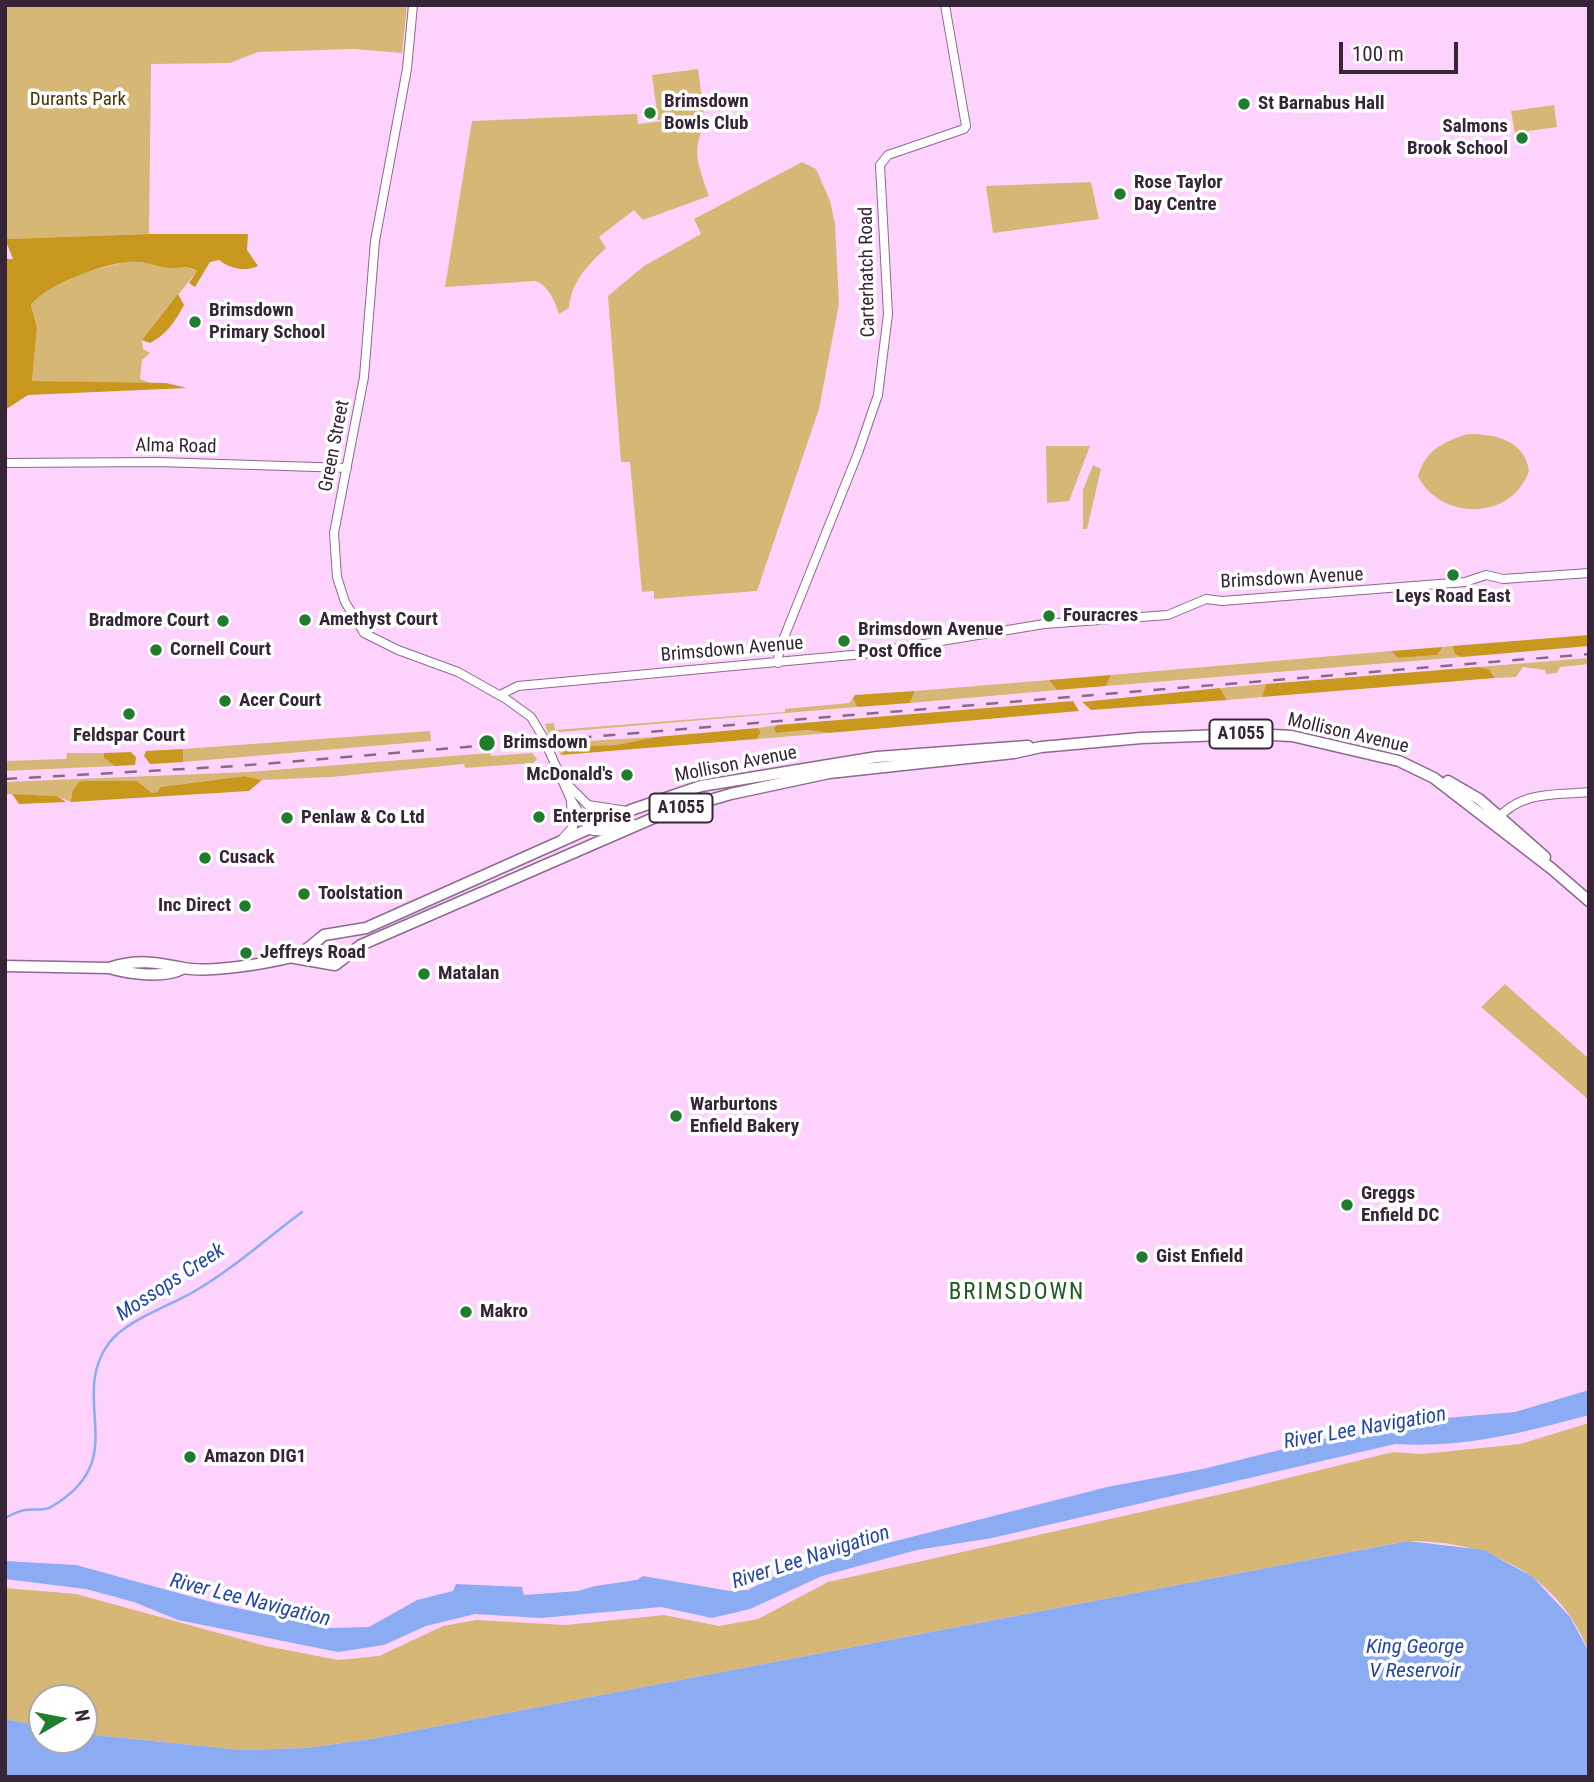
<!DOCTYPE html>
<html>
<head>
<meta charset="utf-8">
<style>
  body { margin:0 }
  #map { position:relative; width:1594px; height:1782px; overflow:hidden; background:#fdd3fe; font-family:"Roboto Condensed",sans-serif }
  canvas { display:block }
  .frame { position:absolute; inset:0; border:7px solid #352536; pointer-events:none }
  .north { position:absolute; left:28px; top:1684px; width:70px; height:70px; box-sizing:border-box; background:#fff; border:2px solid #aea8af; border-radius:50%; rotate:80deg; font-size:19px; font-weight:700; line-height:28px; text-align:center; color:#352536 }
  .north::after { content:''; display:block; margin:auto; width:24px; height:32px; background:#207d2e; clip-path:polygon(50% 0,100% 100%,50% 72%,0 100%) }
  .scale { position:absolute; left:1339px; top:42px; width:119px; height:32px; box-sizing:border-box; border:4px solid #352536; border-top:0; padding-left:9px; font-size:21px; line-height:24px; white-space:nowrap; color:#352536; -webkit-text-stroke:5px #fff; paint-order:stroke }
</style>
</head>
<body>
<div id="map">
<canvas width="1594" height="1782"></canvas>
<div class="frame"></div>
<div class="north">N</div>
<div class="scale">100 m</div>
</div>
<script>
const ctx = document.querySelector('canvas').getContext('2d');
ctx.lineJoin = 'round';
function fill(path, color) { ctx.fillStyle = color; ctx.fill(path, 'evenodd'); }
function stroke(path, color, width, dash) { ctx.strokeStyle = color; ctx.lineWidth = width; ctx.lineCap = dash ? 'butt' : 'round'; ctx.setLineDash(dash || []); ctx.stroke(path); }
function drawText(font, color, halo, rows, align = 'center') {
  ctx.font = font + ' "Roboto Condensed",sans-serif'; ctx.lineWidth = 7; ctx.setLineDash([]); ctx.textBaseline = 'middle'; ctx.strokeStyle = halo; ctx.fillStyle = color; for (const [text, x, y, turn = 0] of rows) {
    ctx.save(); ctx.translate(x, y); ctx.rotate((+turn || 0) * Math.PI / 180); ctx.textAlign = isNaN(turn) ? turn : align; if (halo) ctx.strokeText(text, 0, 0); ctx.fillText(text, 0, 0); ctx.restore();
  }
}
const green = new Path2D(`
  M 5,5 L 407,5 L 402,53 L 354,49 L 258,52 L 230,63 L 151,64 L 149,234 L 5,239 Z
  M 698,69 L 704,115 L 658,120 L 652,75 Z
  M 1554,105 L 1557,127 L 1515,133 L 1511,111 Z
  M 637,114 L 638,124 L 709,116 C 690,149 697,162 709,196 L 643,220 L 634,210 L 599,237 L 606,248 C 588,265 571,282 569,308 L 559,314 C 554,300 550,287 535,281 L 445,287 L 472,121 Z
  M 802,162 L 816,169 L 830,201 L 835,224 L 839,304 L 819,409 L 757,591 L 654,599 L 654,591 L 642,592 L 630,462 L 621,462 L 608,296 L 644,266 L 701,234 L 694,219 Z
  M 1091,182 L 1099,219 L 993,233 L 986,186 Z
  M 130,261 C 146,264 187,265 197,271 L 142,340 L 143,349 L 150,353 L 142,360 L 140,379 L 153,384 L 32,381 L 37,328 L 31,305 C 50,278 99,269 130,261 Z
  M 1468,434 C 1495,434 1525,440 1529,471 C 1512,521 1440,521 1418,476 C 1426,449 1443,442 1468,434 Z
  M 1046,446 L 1090,446 L 1069,501 L 1047,503 Z
  M 1093,465 L 1101,469 L 1087,529 L 1083,529 L 1083,490 Z
  M 1452,646 L 1455,653 L 1462,657 L 1106,686 L 1111,675 L 1391,651 L 1398,658 L 1437,655 L 1443,647 Z
  M 1589,658 L 1589,664 L 1560,667 L 1557,673 L 1546,674 L 1545,670 L 1523,667 L 1516,677 L 1495,678 L 1493,673 L 1478,667 Z
  M 1049,680 L 1057,690 L 910,703 L 915,691 Z
  M 1266,684 L 1262,697 L 1227,700 L 1220,688 Z
  M 853,698 L 857,707 L 548,733 L 545,724 L 554,723 L 555,730 L 785,712 L 785,709 L 849,703 Z
  M 777,725 L 776,733 L 807,730 L 829,733 L 757,739 L 761,731 L 758,728 Z
  M 430,731 L 431,741 L 183,762 L 183,749 Z
  M 656,737 L 616,745 L 571,746 L 561,755 L 554,743 Z
  M 67,753 L 104,753 L 104,758 L 115,766 L 5,771 L 5,761 L 66,759 Z
  M 490,753 L 491,756 L 532,753 L 537,759 L 533,763 L 465,768 L 464,764 L 331,777 L 262,780 L 245,776 L 160,787 L 159,792 L 152,793 L 137,781 L 72,792 L 71,802 L 57,796 L 5,794 L 5,782 L 248,772 Z
  M 1505,984 L 1589,1059 L 1589,1100 L 1481,1007 Z
  M 1589,1423 L 1589,1652 C 1559,1575 1488,1540 1408,1541 L 371,1739 L 306,1748 L 241,1750 L 84,1734 L 84,1698 L 42,1698 L 42,1726 L 5,1719 L 5,1588 L 76,1594 L 266,1646 L 338,1660 L 379,1656 L 443,1626 L 476,1620 L 566,1625 L 664,1615 L 719,1626 L 758,1619 L 828,1582 L 1235,1491 L 1393,1452 L 1422,1454 L 1520,1444 Z`);
const forest = new Path2D(`
  M 149,234 L 248,234 L 247,250 L 258,266 C 245,272 231,269 219,260 L 210,262 L 195,287 L 189,283 L 197,271 C 187,265 182,268 171,268 C 157,267 142,260 128,262 C 101,265 46,284 31,305 L 37,328 L 32,381 L 166,383 L 187,388 L 28,395 L 5,410 L 5,259 L 13,259 L 5,239 Z
  M 178,294 L 184,305 C 175,322 167,334 150,343 L 142,340 Z
  M 1589,635 L 1589,646 L 1462,657 L 1455,654 L 1452,646 Z
  M 1443,647 L 1437,655 L 1398,658 L 1391,651 Z
  M 1478,667 L 1490,670 L 1495,678 L 1262,697 L 1266,684 Z
  M 1111,675 L 1106,686 L 1057,690 L 1049,680 Z
  M 1220,688 L 1227,700 L 1091,710 L 1082,702 Z
  M 915,691 L 910,703 L 857,707 L 853,698 L 855,695 Z
  M 1073,701 L 1079,711 L 829,733 L 807,730 L 776,733 L 774,728 L 777,725 Z
  M 758,728 L 761,731 L 757,739 L 561,755 L 571,746 L 616,745 L 656,737 Z
  M 183,749 L 183,762 L 150,764 L 144,756 L 146,751 Z
  M 131,752 L 136,757 L 135,765 L 115,766 L 104,758 L 104,753 Z
  M 245,776 L 262,780 L 249,791 L 71,802 L 72,792 L 79,782 L 86,781 L 137,781 L 152,793 L 158,792 L 160,787 Z
  M 12,794 L 57,796 L 66,802 L 19,804 Z`);
const water = new Path2D(`
  M 1589,1390 L 1589,1415 C 1521,1433 1466,1448 1395,1444 L 992,1538 L 917,1550 L 822,1576 L 750,1609 L 712,1618 L 661,1607 L 541,1618 L 475,1614 L 426,1626 L 384,1645 L 338,1652 L 178,1620 L 134,1602 L 86,1589 L 5,1579 L 5,1561 L 76,1565 L 218,1604 L 332,1628 L 369,1627 L 417,1600 L 453,1591 L 456,1584 L 522,1587 L 524,1595 L 578,1591 L 595,1586 L 637,1580 L 643,1576 L 730,1591 L 748,1590 L 790,1568 L 1107,1487 L 1203,1469 L 1388,1423 L 1515,1412 Z
  M 1408,1541 L 1484,1550 L 1533,1577 L 1570,1617 L 1589,1652 L 1589,1777 L 5,1777 L 5,1719 L 42,1726 L 42,1740 L 84,1740 L 84,1734 L 242,1750 L 306,1748 L 371,1739 Z`);
const stream = new Path2D(`
  M 5,1518 C 11,1515 18,1511 25,1510 C 34,1508 43,1512 51,1507 C 134,1459 67,1400 109,1343 C 126,1320 170,1306 195,1291 C 233,1269 267,1238 302,1212`);
const tertiary = new Path2D(`
  M 413,5 L 407,69 L 375,241 L 364,377 L 334,533 L 337,577 L 345,602 L 364,633 L 398,650 L 458,672 L 506,699 L 531,717 L 543,737 L 571,800 L 590,830 C 603,835 620,824 634,824
  M 5,463 L 159,462 L 347,468
  M 778,663 L 779,650 L 858,453 L 878,395 L 888,314 L 880,165 L 888,155 L 964,129 L 966,126 L 945,5
  M 500,695 L 518,686 L 863,654 L 1044,624 L 1168,615 L 1206,599 L 1222,601 L 1465,582 L 1486,575 L 1503,579 L 1589,573
  M 561,778 L 593,810 L 599,828
  M 588,805 L 627,811
  M 1495,821 C 1522,790 1552,796 1589,792
  M 563,838 L 573,827 L 571,803`);
const primary = new Path2D(`
  M 1448,781 L 1479,799 L 1545,857
  M 289,957 L 335,965 L 361,945 L 665,813 L 731,794 L 829,773 L 1014,753 L 1041,747 L 1141,738 L 1252,734 L 1292,736 L 1399,761 L 1434,778 L 1552,869 L 1589,901
  M 5,966 L 109,968 C 130,974 164,979 184,968
  M 109,968 C 137,959 156,962 184,968 C 208,973 263,964 288,958 C 303,954 313,944 324,935 L 366,928 L 631,810 L 701,786 L 877,757 L 1028,746`);
const rail = new Path2D(`
  M 5,779 L 237,766 L 1589,654`);
const markers = [
  [1244,104,7,"#207d2e"],
  [650,113,7,"#207d2e"],
  [1522,138,7,"#207d2e"],
  [1120,194,7,"#207d2e"],
  [195,322,7,"#207d2e"],
  [1453,575,7,"#207d2e"],
  [1049,616,7,"#207d2e"],
  [305,620,7,"#207d2e"],
  [223,621,7,"#207d2e"],
  [844,641,7,"#207d2e"],
  [156,650,7,"#207d2e"],
  [225,701,7,"#207d2e"],
  [129,714,7,"#207d2e"],
  [487,743,9,"#207d2e"],
  [627,775,7,"#207d2e"],
  [539,817,7,"#207d2e"],
  [287,818,7,"#207d2e"],
  [205,858,7,"#207d2e"],
  [304,894,7,"#207d2e"],
  [245,906,7,"#207d2e"],
  [246,953,7,"#207d2e"],
  [424,974,7,"#207d2e"],
  [676,1116,7,"#207d2e"],
  [1347,1205,7,"#207d2e"],
  [1142,1257,7,"#207d2e"],
  [466,1312,7,"#207d2e"],
  [190,1457,7,"#207d2e"]
];
const shields = [
  [1241,734,63],
  [681,808,63]
];
const shieldNames = [
  ["A1055",1241,734],
  ["A1055",681,808]
];
const parkNames = [
  ["Durants Park",78,100]
];
const poiNames = [
  ["Brimsdown",664,102],
  ["Bowls Club",664,124],
  ["St Barnabus Hall",1258,104],
  ["Salmons",1508,127,"right"],
  ["Brook School",1508,149,"right"],
  ["Rose Taylor",1134,183],
  ["Day Centre",1134,205],
  ["Brimsdown",209,311],
  ["Primary School",209,333],
  ["Leys Road East",1453,597,"center"],
  ["Fouracres",1063,616],
  ["Amethyst Court",319,620],
  ["Bradmore Court",209,621,"right"],
  ["Brimsdown Avenue",858,630],
  ["Post Office",858,652],
  ["Cornell Court",170,650],
  ["Acer Court",239,701],
  ["Feldspar Court",129,736,"center"],
  ["Brimsdown",503,743],
  ["McDonald's",613,775,"right"],
  ["Enterprise",553,817],
  ["Penlaw & Co Ltd",301,818],
  ["Cusack",219,858],
  ["Toolstation",318,894],
  ["Inc Direct",231,906,"right"],
  ["Jeffreys Road",260,953],
  ["Matalan",438,974],
  ["Warburtons",690,1105],
  ["Enfield Bakery",690,1127],
  ["Greggs",1361,1194],
  ["Enfield DC",1361,1216],
  ["Gist Enfield",1156,1257],
  ["Makro",480,1312],
  ["Amazon DIG1",204,1457]
];
const streetNames = [
  ["Carterhatch Road",868,272,-91],
  ["Green Street",335,446,-79],
  ["Alma Road",176,447,1],
  ["Brimsdown Avenue",1292,579,-3],
  ["Brimsdown Avenue",732,650,-5],
  ["Mollison Avenue",1348,734,13],
  ["Mollison Avenue",736,765,-11]
];
const waterNames = [
  ["Mossops Creek",171,1283,-33],
  ["River Lee Navigation",1365,1429,-10],
  ["River Lee Navigation",811,1558,-18],
  ["River Lee Navigation",250,1601,14],
  ["King George",1415,1648],
  ["V Reservoir",1415,1672]
];
const quarterNames = [
  ["BRIMSDOWN",1017,1293]
];
fill(green, '#d6b776');
fill(forest, '#c7981d');
fill(water, '#8babf3');
stroke(stream, '#8babf3', 2.5);
stroke(tertiary, '#8d688f', 10);
stroke(primary, '#8d688f', 13);
stroke(tertiary, '#fff', 8);
stroke(primary, '#fff', 10);
stroke(rail, '#856b86', 2.5, [12, 12]);
for (const [x, y, r, color] of markers) { const dot = new Path2D(); dot.arc(x, y, r, 0, 2 * Math.PI); ctx.fillStyle = color; ctx.fill(dot); stroke(dot, '#fff', 2.5); }
for (const [x, y, w] of shields) { const box = new Path2D(); box.roundRect(x - w / 2, y - 14.5, w, 29, 5); ctx.fillStyle = '#fff'; ctx.fill(box); stroke(box, '#352536', 2); }
drawText('bold 18px', '#352536', null, shieldNames);
drawText('19px', '#483504', '#fff', parkNames);
drawText('bold 19px', '#352536', '#fff', poiNames, 'left');
drawText('19px', '#352536', '#fff', streetNames);
drawText('italic 21px', '#2446ac', '#fff', waterNames);
ctx.letterSpacing = '2px';
drawText('23px', '#205926', '#fff', quarterNames);
ctx.letterSpacing = '0px';
</script>
</body>
</html>
